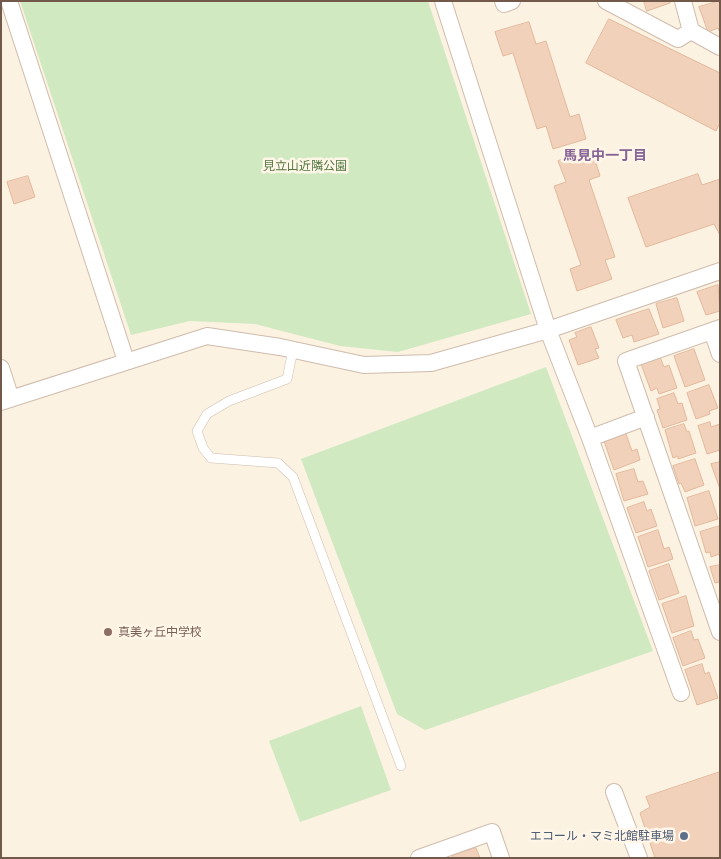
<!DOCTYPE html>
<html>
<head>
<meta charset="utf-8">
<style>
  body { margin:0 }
  #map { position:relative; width:721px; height:859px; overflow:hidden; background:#fcf2e2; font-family:Lato,sans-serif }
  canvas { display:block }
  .frame { position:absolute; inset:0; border:2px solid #735949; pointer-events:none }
</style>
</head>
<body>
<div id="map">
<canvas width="721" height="859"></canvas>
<div class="frame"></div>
</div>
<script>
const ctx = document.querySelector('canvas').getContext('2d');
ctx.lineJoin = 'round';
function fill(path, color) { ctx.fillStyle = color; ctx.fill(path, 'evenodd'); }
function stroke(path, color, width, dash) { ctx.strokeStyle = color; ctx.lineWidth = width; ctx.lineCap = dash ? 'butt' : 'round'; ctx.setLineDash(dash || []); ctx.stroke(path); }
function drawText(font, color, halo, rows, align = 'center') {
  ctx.font = font + ' Lato,"Noto Sans JP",sans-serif'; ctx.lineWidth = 5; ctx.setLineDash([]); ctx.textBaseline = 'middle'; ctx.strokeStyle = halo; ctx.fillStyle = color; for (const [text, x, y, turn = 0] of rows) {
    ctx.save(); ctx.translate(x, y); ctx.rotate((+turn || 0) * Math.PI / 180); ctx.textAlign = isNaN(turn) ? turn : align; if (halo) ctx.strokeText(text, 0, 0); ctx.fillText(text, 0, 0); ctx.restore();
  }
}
const green = new Path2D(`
  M 20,1 L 428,1 L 531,314 L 398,352 L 340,346 L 255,324 L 190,321 L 131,335 Z
  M 546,367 L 653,651 L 425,730 L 397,714 L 301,459 Z
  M 361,706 L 391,790 L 300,822 L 269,741 Z`);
const building = new Path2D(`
  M 644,1 L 670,1 L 670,3 L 647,11 Z
  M 720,1 L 720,33 L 718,28 L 708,32 L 699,7 Z
  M 609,19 L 720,73 L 720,123 L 716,131 L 586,63 Z
  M 529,22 L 536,44 L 546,41 L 570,117 L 579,114 L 586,139 L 553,149 L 546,126 L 537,129 L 513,53 L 503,56 L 495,32 Z
  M 592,150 L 600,176 L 589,180 L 615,257 L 605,260 L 612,279 L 577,291 L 570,269 L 581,265 L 554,186 L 566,182 L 558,161 Z
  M 698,174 L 702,185 L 720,179 L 720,235 L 714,224 L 646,247 L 628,198 Z
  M 28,176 L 35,197 L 14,204 L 7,182 Z
  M 718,285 L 720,311 L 706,315 L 697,292 Z
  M 677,298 L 684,321 L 663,328 L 656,304 Z
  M 649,309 L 659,334 L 634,342 L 632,335 L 623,338 L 616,320 Z
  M 591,327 L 599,348 L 595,349 L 599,358 L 578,365 L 569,340 L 577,337 L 575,333 Z
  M 694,349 L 705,380 L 685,387 L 674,356 Z
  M 660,357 L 664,367 L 669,365 L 677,388 L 659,394 L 657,388 L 651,391 L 641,364 Z
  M 709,385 L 718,408 L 709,411 L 710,414 L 696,419 L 687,393 Z
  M 674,393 L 678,404 L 682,403 L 687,420 L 663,428 L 657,410 L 660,409 L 657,399 Z
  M 710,422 L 711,427 L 720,424 L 720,450 L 707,454 L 698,426 Z
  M 684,424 L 687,432 L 689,431 L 696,453 L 678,459 L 678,456 L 673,458 L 665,430 Z
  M 626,434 L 632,451 L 637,449 L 640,460 L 614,470 L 604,441 Z
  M 695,459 L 704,485 L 685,492 L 681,483 L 679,484 L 673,466 Z
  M 720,462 L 720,489 L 711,464 Z
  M 634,469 L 638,482 L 643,481 L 648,494 L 624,501 L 616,474 Z
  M 709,491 L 718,519 L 695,526 L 687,498 Z
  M 644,502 L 647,511 L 651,509 L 657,526 L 636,533 L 627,508 Z
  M 720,526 L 720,554 L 711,557 L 710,552 L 706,553 L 700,532 Z
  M 658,530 L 664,549 L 669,547 L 673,559 L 648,567 L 638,537 Z
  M 669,564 L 679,593 L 659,600 L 649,571 Z
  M 720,565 L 720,587 L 719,582 L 715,583 L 710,567 Z
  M 686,596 L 694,626 L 672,633 L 662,604 Z
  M 691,631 L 694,640 L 698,639 L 705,658 L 683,666 L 673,638 Z
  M 702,664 L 705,674 L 709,672 L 718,698 L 697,705 L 685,670 Z
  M 720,772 L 720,858 L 655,858 L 640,813 L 650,807 L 646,797 Z
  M 476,848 L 480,858 L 452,858 L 452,856 Z`);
const service = new Path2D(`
  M 293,350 L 287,379 L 229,401 L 207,414 L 197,431 L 203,448 L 211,458 L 278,463 L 293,477 L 401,766`);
const minor = new Path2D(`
  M 9,1 L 126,361
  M 443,1 L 548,330 L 590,438 L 681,693
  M 503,1 L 504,4 L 512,1
  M 606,1 L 678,39 L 691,31 L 720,47
  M 683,1 L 691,31
  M 720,328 L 626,361 L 720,632
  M 712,331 L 720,354
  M 1,368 L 11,399
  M 1,402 L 207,336 L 280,347 L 364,365 L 431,363 L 548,330 L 720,271
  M 590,438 L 646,417
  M 614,792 L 639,858
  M 419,858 L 492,832 L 501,858`);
const markers = [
  [108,632,5,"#8d6e63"],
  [684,836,5,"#5c6f8a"]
];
const parkNames = [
  ["見立山近隣公園",305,166]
];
const educationNames = [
  ["真美ヶ丘中学校",118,632]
];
const serviceNames = [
  ["エコール・マミ北館駐車場",674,836]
];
const neighbourhoodNames = [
  ["馬見中一丁目",605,155]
];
fill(green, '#d0e9c1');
fill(building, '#f1d1ba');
stroke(building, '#e3b89b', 1);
stroke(service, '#cfbcac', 10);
stroke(minor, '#cfbcac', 18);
stroke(service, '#fff', 9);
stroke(minor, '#fff', 16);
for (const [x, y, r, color] of markers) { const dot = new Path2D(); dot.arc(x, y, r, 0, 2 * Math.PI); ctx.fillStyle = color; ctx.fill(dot); stroke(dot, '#fff6e8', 2); }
drawText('12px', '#517842', '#fff6e8', parkNames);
drawText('12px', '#785e54', '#fff6e8', educationNames, 'left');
drawText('12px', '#4e5e75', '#fff6e8', serviceNames, 'right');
drawText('bold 14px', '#866496', '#fff6e8', neighbourhoodNames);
</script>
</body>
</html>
